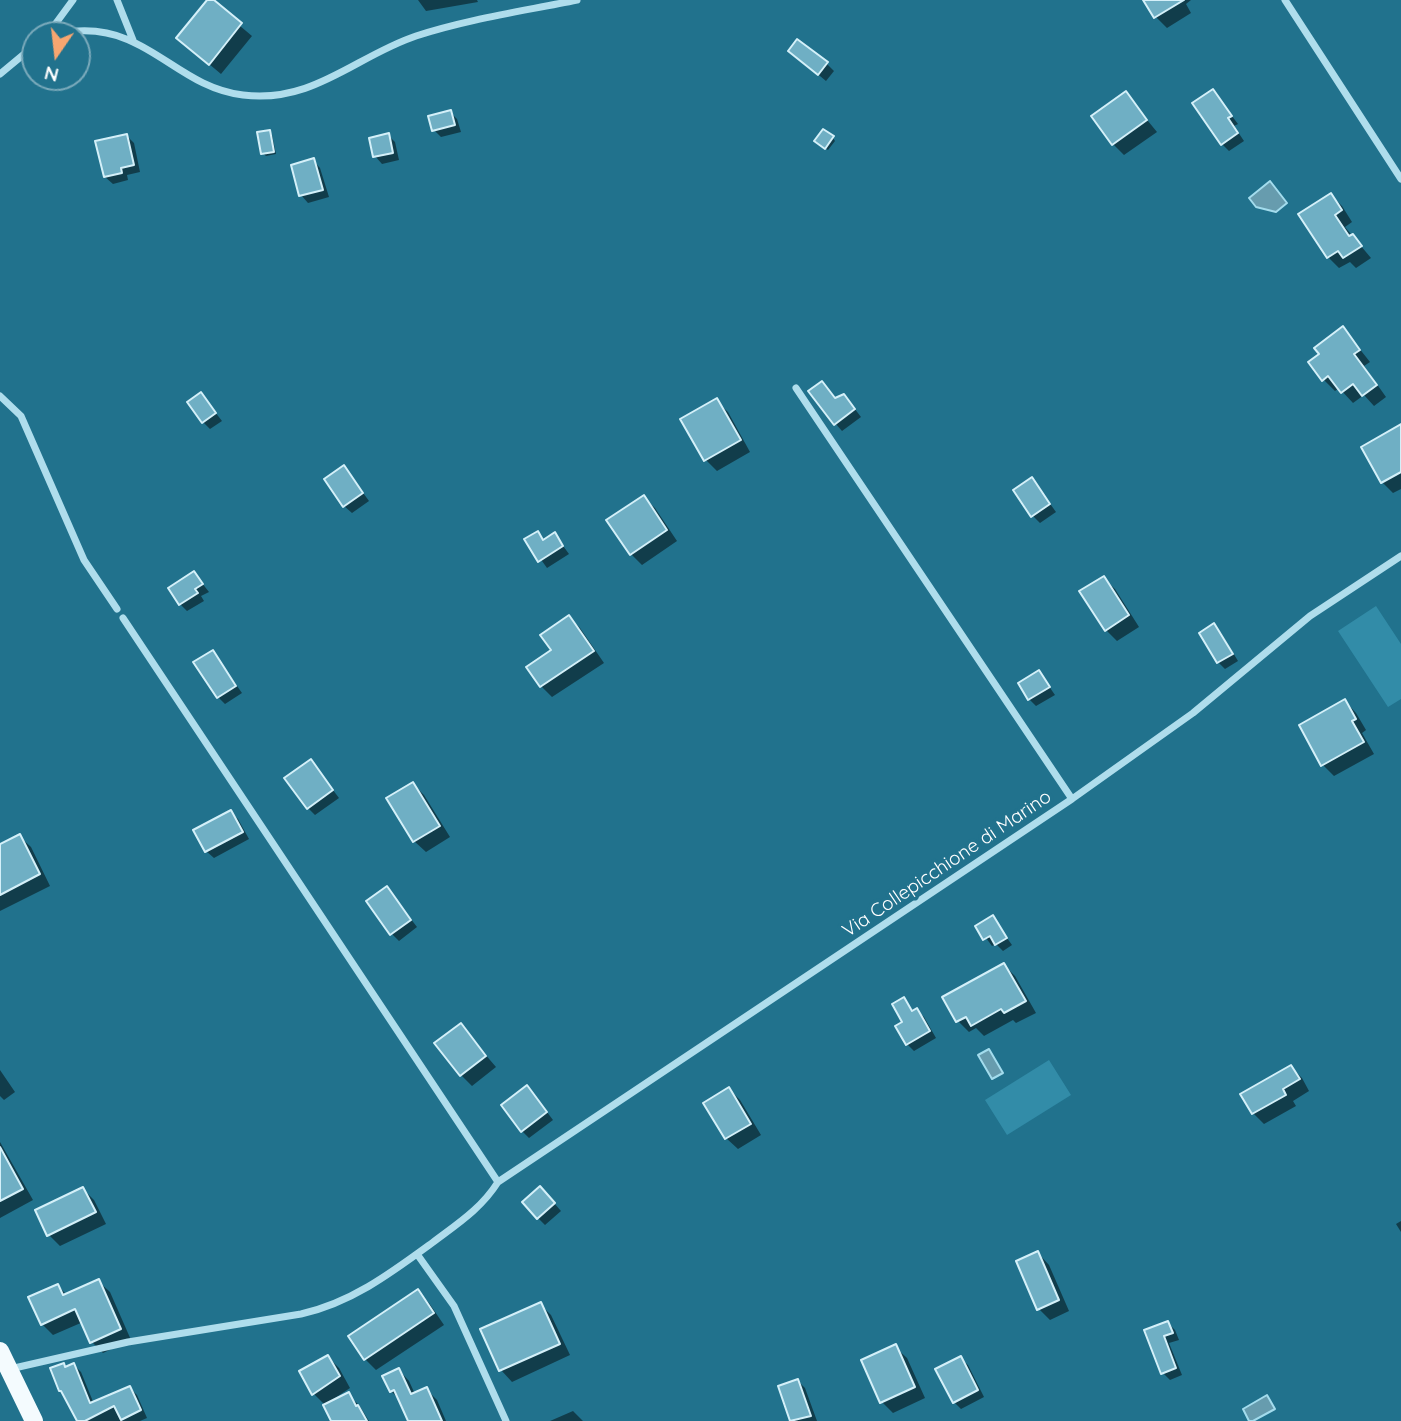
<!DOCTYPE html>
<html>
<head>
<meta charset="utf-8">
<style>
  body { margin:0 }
  #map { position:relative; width:1401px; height:1421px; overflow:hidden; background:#21728d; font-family:Quicksand,sans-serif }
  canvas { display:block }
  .north { position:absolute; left:21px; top:21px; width:70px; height:70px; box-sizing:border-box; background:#21728d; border:2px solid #7aaabb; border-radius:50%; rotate:194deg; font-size:19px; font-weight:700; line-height:28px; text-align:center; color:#fff }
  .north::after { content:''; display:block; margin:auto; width:24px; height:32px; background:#f8a670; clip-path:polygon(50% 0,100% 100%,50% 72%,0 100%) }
</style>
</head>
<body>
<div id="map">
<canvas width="1401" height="1421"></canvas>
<div class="north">N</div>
</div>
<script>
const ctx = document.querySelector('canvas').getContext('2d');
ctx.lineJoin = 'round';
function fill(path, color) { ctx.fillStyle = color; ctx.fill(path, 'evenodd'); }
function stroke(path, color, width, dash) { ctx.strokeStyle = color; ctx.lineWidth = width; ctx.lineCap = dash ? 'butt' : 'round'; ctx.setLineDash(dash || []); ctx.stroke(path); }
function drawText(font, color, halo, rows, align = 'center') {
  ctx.font = font + ' Quicksand,sans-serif'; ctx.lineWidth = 7; ctx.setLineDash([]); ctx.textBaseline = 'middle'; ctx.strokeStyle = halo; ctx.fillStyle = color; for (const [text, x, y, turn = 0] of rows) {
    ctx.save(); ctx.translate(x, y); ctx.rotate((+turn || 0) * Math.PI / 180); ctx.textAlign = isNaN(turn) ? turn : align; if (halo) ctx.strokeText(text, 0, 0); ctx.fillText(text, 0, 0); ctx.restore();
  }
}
const green = new Path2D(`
  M 1376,606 L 1401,644 L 1401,699 L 1388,707 L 1338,631 Z
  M 1049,1060 L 1071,1095 L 1007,1135 L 985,1100 Z`);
const water = new Path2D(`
  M 1270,181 L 1287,203 L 1276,212 L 1256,207 L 1249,198 Z
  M 989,1049 L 1003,1073 L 992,1079 L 978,1055 Z
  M 1267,1395 L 1275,1409 L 1253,1421 L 1249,1421 L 1243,1409 Z`);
const shadow = new Path2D(`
  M 209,0 L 252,36 L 221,74 L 178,38 Z
  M 418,0 L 477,0 L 478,2 L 426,11 Z
  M 1147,0 L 1191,0 L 1186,4 L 1191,13 L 1167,28 L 1156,17 Z
  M 790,51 L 827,64 L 834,71 L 826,81 Z
  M 1213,91 L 1238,124 L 1234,126 L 1244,141 L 1229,151 L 1222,144 Z
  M 1125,93 L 1157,132 L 1124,155 L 1113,144 Z
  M 450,112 L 457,119 L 461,132 L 441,137 L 434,130 Z
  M 269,132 L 272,135 L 276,154 L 266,156 L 263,153 Z
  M 388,135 L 395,142 L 399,160 L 382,164 L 375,156 Z
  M 127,136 L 134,143 L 140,172 L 127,175 L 128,180 L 113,184 L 105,177 Z
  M 833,138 L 835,141 L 828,150 L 820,144 Z
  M 313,160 L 320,168 L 329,197 L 308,203 L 301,195 Z
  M 1331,195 L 1342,206 L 1352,222 L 1345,227 L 1371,258 L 1356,268 L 1350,262 L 1339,268 L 1328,257 Z
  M 1343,328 L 1370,362 L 1364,366 L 1386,397 L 1374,406 L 1364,395 L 1353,403 L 1339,388 L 1335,391 L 1324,380 L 1321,355 Z
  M 201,394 L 222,421 L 210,429 L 203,422 Z
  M 836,399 L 851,404 L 861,417 L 842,431 L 835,423 Z
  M 716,401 L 728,412 L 750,452 L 717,471 L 706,460 Z
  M 1401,426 L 1401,489 L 1393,493 L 1382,482 Z
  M 350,475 L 369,501 L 352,513 L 344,506 Z
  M 1038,487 L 1056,512 L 1040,523 L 1033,516 Z
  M 643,497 L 655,508 L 677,541 L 642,565 L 631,554 Z
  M 537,533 L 545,541 L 555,535 L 569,554 L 547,568 L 527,540 Z
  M 194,573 L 209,592 L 201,596 L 204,601 L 187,611 L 180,604 Z
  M 1103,578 L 1115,589 L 1139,627 L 1117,641 L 1106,630 Z
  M 569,617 L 580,628 L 604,663 L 552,697 L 541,686 L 553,650 Z
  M 1214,625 L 1221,633 L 1238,661 L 1225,669 L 1218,662 Z
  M 213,652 L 242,693 L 225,704 L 218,697 Z
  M 1039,672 L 1055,695 L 1036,706 L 1029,699 Z
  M 1345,701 L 1356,713 L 1366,730 L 1362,733 L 1374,754 L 1334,776 L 1323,765 Z
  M 317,769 L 339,798 L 315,815 L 308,808 Z
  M 413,784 L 424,795 L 450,837 L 426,852 L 414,841 L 388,799 Z
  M 230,812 L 238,819 L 249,839 L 214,858 L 206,851 Z
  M 19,836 L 31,847 L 50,886 L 0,911 L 0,846 Z
  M 387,888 L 417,927 L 399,941 L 392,934 Z
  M 992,917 L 1012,945 L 1003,951 L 996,944 L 992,946 L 977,926 Z
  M 1004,965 L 1015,976 L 1036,1013 L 1016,1023 L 1013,1020 L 984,1036 L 976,1028 L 969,1032 L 958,1021 L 945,998 Z
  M 904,999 L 914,1012 L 917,1010 L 924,1017 L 936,1038 L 914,1051 L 907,1044 Z
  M 460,1025 L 496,1067 L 472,1086 L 461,1075 Z
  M 1291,1067 L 1302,1078 L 1309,1091 L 1293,1101 L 1296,1106 L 1264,1124 L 1253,1113 Z
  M 0,1070 L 15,1092 L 4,1100 L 0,1096 Z
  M 729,1089 L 740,1100 L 761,1135 L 738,1149 L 726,1138 Z
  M 534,1095 L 553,1120 L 529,1138 L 522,1131 Z
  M 0,1142 L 33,1200 L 0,1218 Z
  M 83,1189 L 94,1200 L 106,1224 L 60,1246 L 49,1235 Z
  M 547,1195 L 561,1211 L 545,1225 L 538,1218 Z
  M 1401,1221 L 1401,1232 L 1396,1224 Z
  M 1038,1253 L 1049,1265 L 1069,1311 L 1050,1320 L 1039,1309 Z
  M 98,1281 L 110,1292 L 131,1340 L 103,1353 L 92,1342 L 83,1322 L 53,1335 L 42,1324 L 58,1286 L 67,1295 Z
  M 418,1292 L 429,1303 L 444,1325 L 376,1370 L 365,1359 Z
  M 540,1304 L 551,1315 L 570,1355 L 512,1382 L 501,1370 L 482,1330 Z
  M 1168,1323 L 1175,1330 L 1179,1340 L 1169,1343 L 1182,1375 L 1170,1380 L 1163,1373 L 1146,1331 Z
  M 895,1347 L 907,1358 L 925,1398 L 893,1413 L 882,1402 Z
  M 328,1357 L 339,1368 L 350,1388 L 332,1400 L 333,1402 L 348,1395 L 359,1405 L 369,1421 L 333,1421 L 324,1404 L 314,1394 Z
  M 960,1358 L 968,1365 L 984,1397 L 961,1409 L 954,1402 Z
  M 63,1365 L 66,1368 L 74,1365 L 81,1372 L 94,1404 L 130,1388 L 137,1395 L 147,1418 L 140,1421 L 79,1421 Z
  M 399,1370 L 409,1381 L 415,1394 L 426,1389 L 437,1400 L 446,1421 L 410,1421 L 401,1401 L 391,1391 Z
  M 798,1381 L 805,1388 L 817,1421 L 792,1421 L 780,1387 Z
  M 573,1411 L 583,1421 L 550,1421 Z`);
const building = new Path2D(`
  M 207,0 L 214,0 L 242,23 L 209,65 L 176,38 Z
  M 1143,0 L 1184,0 L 1154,18 Z
  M 797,39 L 828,62 L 818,75 L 788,51 Z
  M 1213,89 L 1232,116 L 1228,118 L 1238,133 L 1221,145 L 1192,103 Z
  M 1126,91 L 1147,120 L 1112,145 L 1091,116 Z
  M 451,110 L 455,125 L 432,131 L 428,116 Z
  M 823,129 L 834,136 L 825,149 L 814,141 Z
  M 270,130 L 274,152 L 261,154 L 257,132 Z
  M 389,133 L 393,153 L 373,157 L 369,138 Z
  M 127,134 L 134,165 L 121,168 L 122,173 L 104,177 L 95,141 Z
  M 314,158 L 323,190 L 299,196 L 291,165 Z
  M 1331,193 L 1342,210 L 1335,215 L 1349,236 L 1353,234 L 1362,246 L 1343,258 L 1338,251 L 1327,258 L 1298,214 Z
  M 1343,326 L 1360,350 L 1354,354 L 1377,385 L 1362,396 L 1353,384 L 1341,393 L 1328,376 L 1322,381 L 1308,362 L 1319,354 L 1314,348 Z
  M 822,381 L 835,398 L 844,394 L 855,409 L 834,425 L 808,391 Z
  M 201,392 L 216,413 L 202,423 L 187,402 Z
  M 717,398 L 741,440 L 704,461 L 680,419 Z
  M 1401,424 L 1401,472 L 1381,483 L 1361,447 Z
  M 344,465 L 363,493 L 343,507 L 324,479 Z
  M 1032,477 L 1050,504 L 1031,517 L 1013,490 Z
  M 644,495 L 667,530 L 630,555 L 606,520 Z
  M 538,531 L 543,540 L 555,532 L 563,546 L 538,562 L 524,539 Z
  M 194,571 L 203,584 L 195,589 L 198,593 L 179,605 L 168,588 Z
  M 1104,576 L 1129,615 L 1105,631 L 1079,591 Z
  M 569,615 L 594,651 L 540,687 L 526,667 L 551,650 L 540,635 Z
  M 1214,623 L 1233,654 L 1217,663 L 1199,633 Z
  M 213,650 L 236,686 L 217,698 L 193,662 Z
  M 1039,670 L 1050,687 L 1028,700 L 1018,683 Z
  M 1345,699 L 1356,719 L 1352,721 L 1364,742 L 1321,766 L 1299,725 Z
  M 311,759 L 333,790 L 307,809 L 284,778 Z
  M 413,782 L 440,826 L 413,842 L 386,798 Z
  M 231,810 L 243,832 L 205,852 L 193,830 Z
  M 20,834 L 40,874 L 0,895 L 0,844 Z
  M 387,886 L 411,920 L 390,935 L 366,901 Z
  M 993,915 L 1007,938 L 995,945 L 990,936 L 983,940 L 975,926 Z
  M 1004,963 L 1026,1001 L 1004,1013 L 1001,1009 L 971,1026 L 966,1017 L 956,1022 L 942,997 Z
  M 904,997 L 912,1011 L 917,1008 L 930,1031 L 906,1045 L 895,1026 L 902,1022 L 892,1004 Z
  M 461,1023 L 486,1056 L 460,1076 L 434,1043 Z
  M 1291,1065 L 1300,1079 L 1283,1089 L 1286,1095 L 1252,1114 L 1240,1094 Z
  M 527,1085 L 547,1112 L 521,1132 L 501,1105 Z
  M 729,1087 L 751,1124 L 725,1139 L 703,1103 Z
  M 0,1147 L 23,1189 L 0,1201 Z
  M 540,1186 L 555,1203 L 537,1219 L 522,1202 Z
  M 83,1187 L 96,1212 L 47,1236 L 35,1210 Z
  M 1038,1251 L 1059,1300 L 1037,1310 L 1016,1261 Z
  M 99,1279 L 121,1329 L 90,1343 L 75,1309 L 41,1325 L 28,1297 L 58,1284 L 63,1295 Z
  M 418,1289 L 434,1313 L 364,1360 L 348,1336 Z
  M 541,1302 L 560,1344 L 499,1371 L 480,1329 Z
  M 1168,1321 L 1173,1333 L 1164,1336 L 1176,1368 L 1161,1374 L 1144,1330 Z
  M 896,1344 L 915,1387 L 880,1403 L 861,1360 Z
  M 328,1355 L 340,1376 L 312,1395 L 299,1371 Z
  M 961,1356 L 978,1390 L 953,1403 L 935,1369 Z
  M 64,1363 L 65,1367 L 74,1363 L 90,1403 L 130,1386 L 141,1410 L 121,1420 L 114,1406 L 85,1421 L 77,1421 L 61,1391 L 59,1391 L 50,1368 Z
  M 399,1368 L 411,1394 L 427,1387 L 442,1421 L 408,1421 L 394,1390 L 390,1392 L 382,1376 Z
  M 798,1379 L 811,1416 L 790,1421 L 778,1386 Z
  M 349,1392 L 356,1406 L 358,1405 L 367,1421 L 331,1421 L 323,1405 Z`);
const street = new Path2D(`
  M 117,0 L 133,40
  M 1285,0 L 1401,179
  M 48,34 L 73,0
  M 47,35 C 57,32 68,32 78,31 C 149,27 177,87 243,95 C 313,104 356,56 416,36 C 468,19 524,11 577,0
  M 0,74 L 35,45
  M 796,388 L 1072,799
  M 0,396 L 21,416 L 84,560 L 117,609
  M 123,618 L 498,1182
  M 417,1254 L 454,1306 L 506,1421
  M 10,1369 L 128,1342 L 301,1314 C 351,1303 391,1273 432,1243 C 457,1224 481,1209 498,1182 L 1072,799 L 1193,713 L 1310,616 L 1401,556`);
const primary = new Path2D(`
  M 0,1351 L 34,1421`);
const streetNames = [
  ["Via Collepicchione di Marino",947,864,-34]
];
fill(green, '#328ca8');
fill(water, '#679cae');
stroke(water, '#a3dced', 2);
fill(shadow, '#0007');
fill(building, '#6fafc4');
stroke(building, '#d4f0f9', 2);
stroke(street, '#afddec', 7);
stroke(primary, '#f4fbfe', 18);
drawText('19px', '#fff', '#21728d', streetNames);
</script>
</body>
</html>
